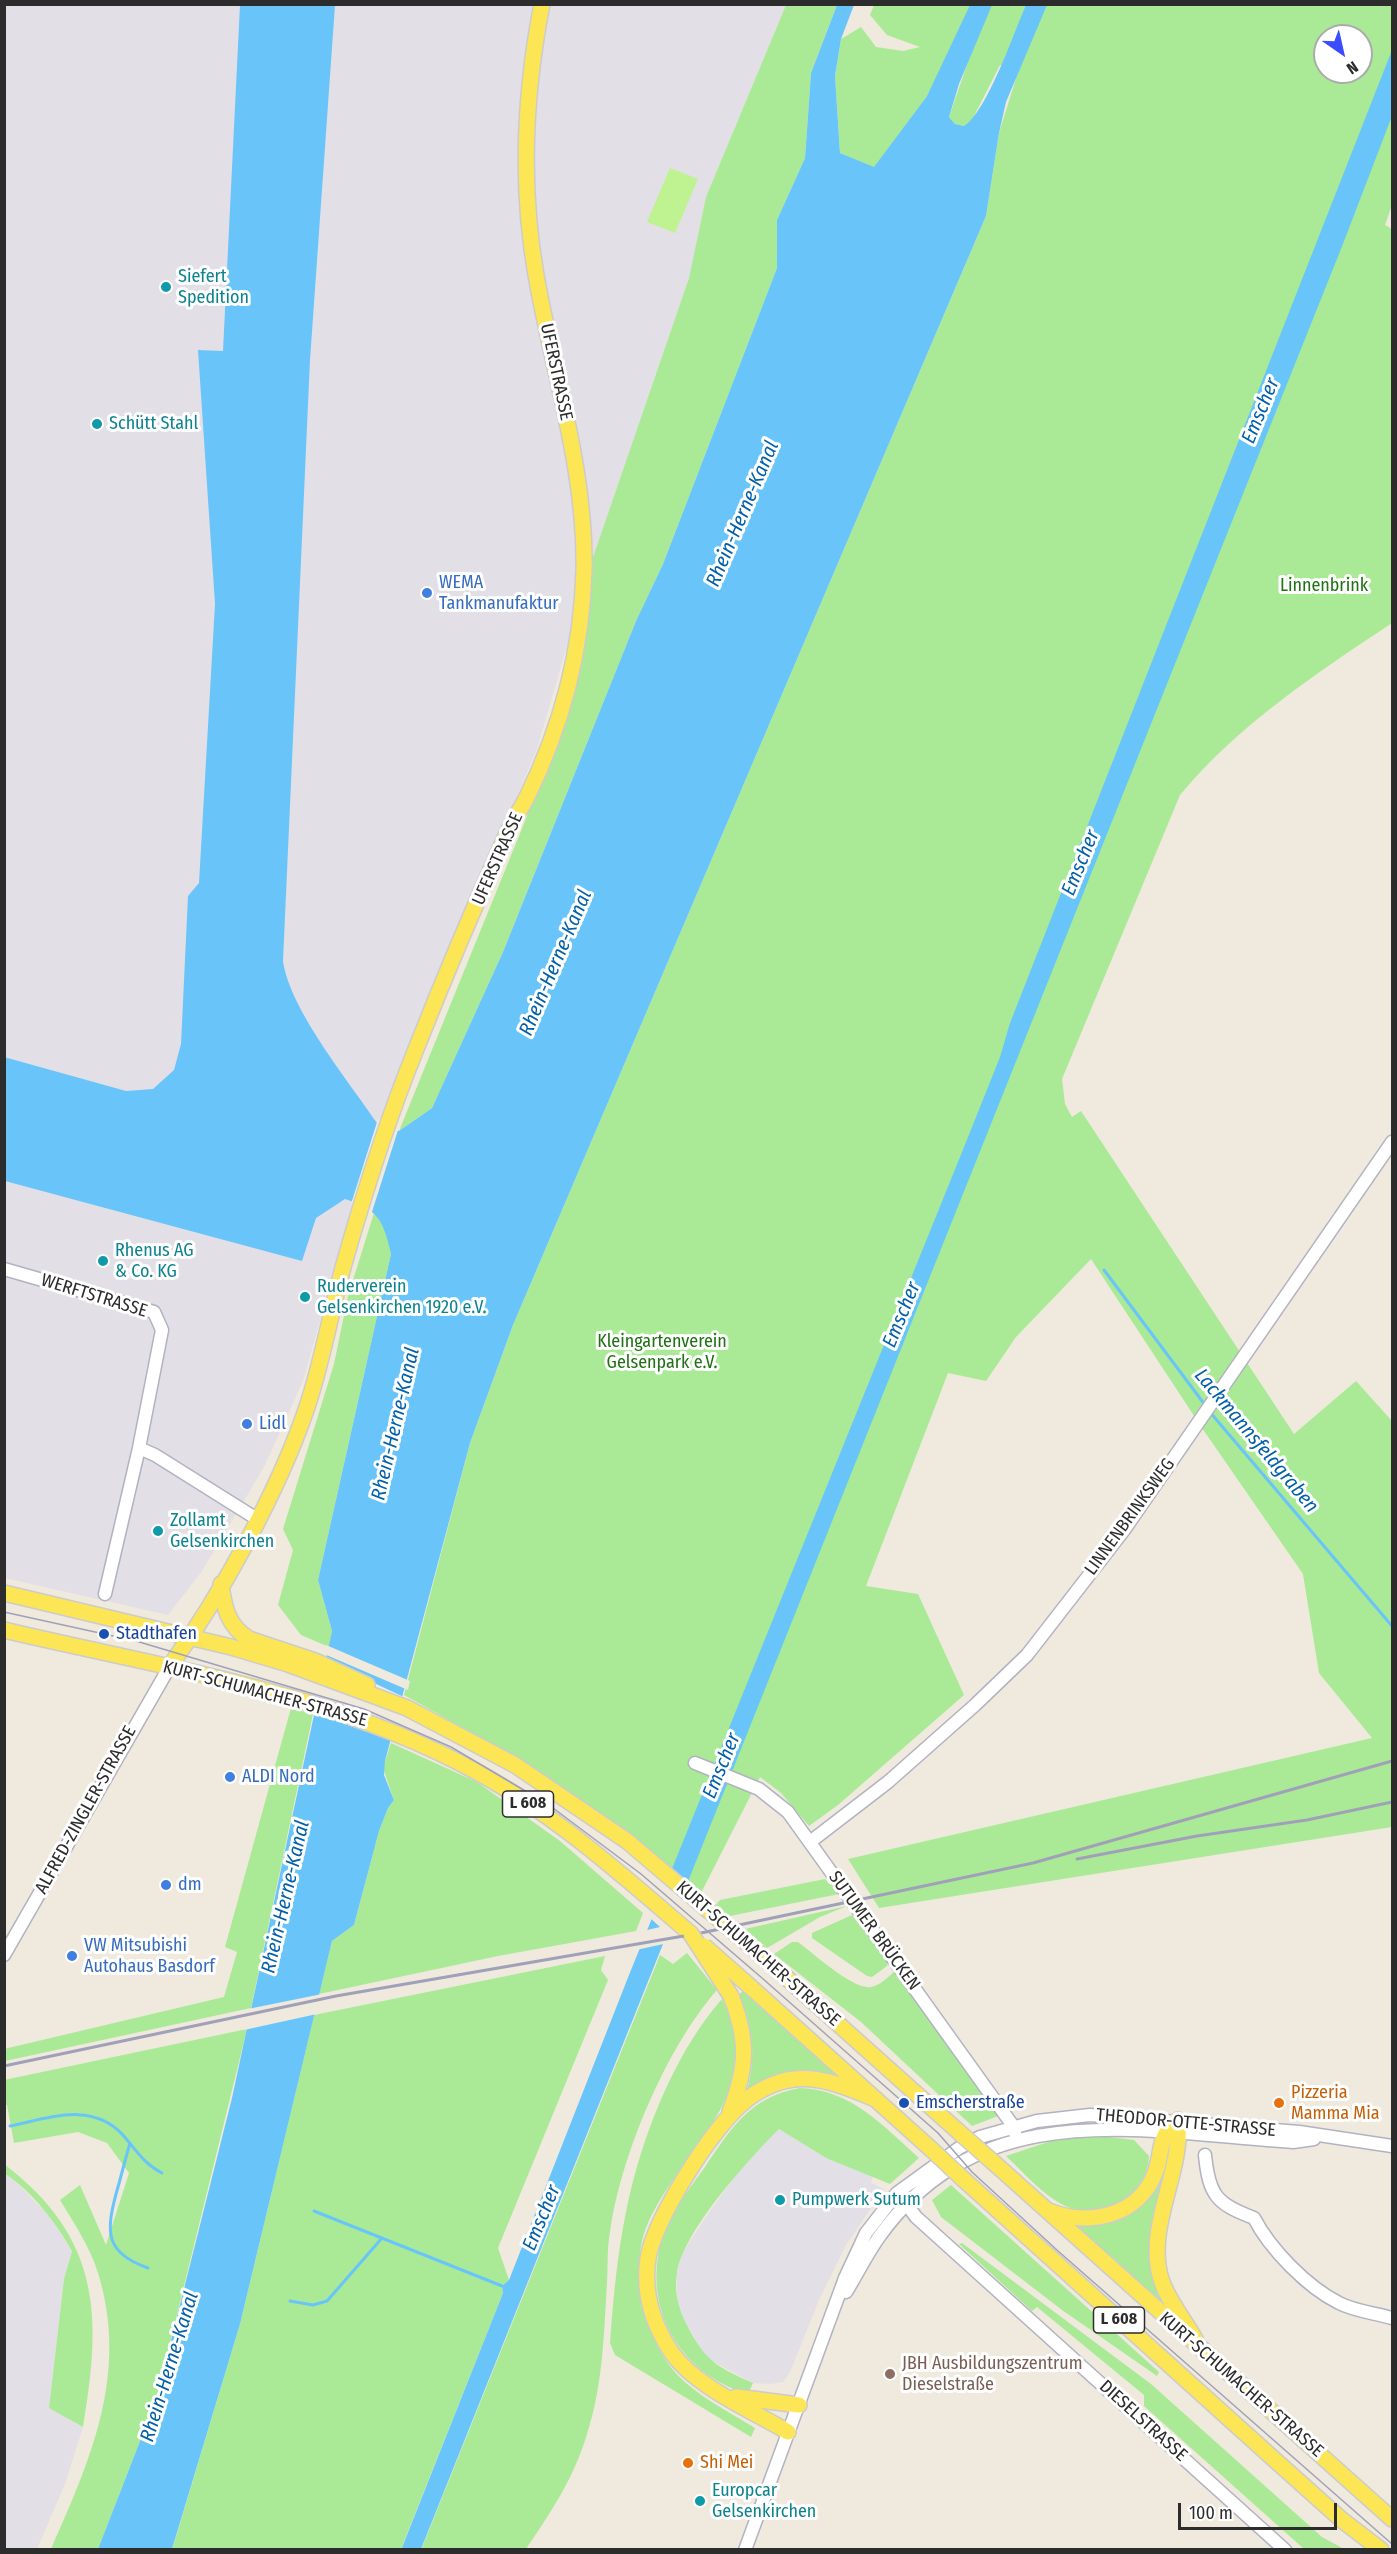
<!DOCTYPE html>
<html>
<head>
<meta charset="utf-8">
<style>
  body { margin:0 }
  #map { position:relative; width:1397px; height:2554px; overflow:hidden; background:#efe9de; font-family:"Fira Sans Condensed",sans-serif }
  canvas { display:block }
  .frame { position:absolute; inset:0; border:6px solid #2c2c2c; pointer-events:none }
  .north { position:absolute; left:1313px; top:24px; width:60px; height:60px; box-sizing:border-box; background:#fff; border:2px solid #ababab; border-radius:50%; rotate:146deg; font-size:16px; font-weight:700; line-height:24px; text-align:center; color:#2c2c2c }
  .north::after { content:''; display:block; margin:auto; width:21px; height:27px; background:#3b4cff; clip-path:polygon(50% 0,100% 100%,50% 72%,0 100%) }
  .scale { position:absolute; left:1178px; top:2503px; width:159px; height:27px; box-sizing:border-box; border:3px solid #2c2c2c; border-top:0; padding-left:8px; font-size:18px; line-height:21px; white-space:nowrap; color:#2c2c2c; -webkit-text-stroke:4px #fff; paint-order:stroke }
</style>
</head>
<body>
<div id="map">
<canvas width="1397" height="2554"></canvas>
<div class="frame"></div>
<div class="north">N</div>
<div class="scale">100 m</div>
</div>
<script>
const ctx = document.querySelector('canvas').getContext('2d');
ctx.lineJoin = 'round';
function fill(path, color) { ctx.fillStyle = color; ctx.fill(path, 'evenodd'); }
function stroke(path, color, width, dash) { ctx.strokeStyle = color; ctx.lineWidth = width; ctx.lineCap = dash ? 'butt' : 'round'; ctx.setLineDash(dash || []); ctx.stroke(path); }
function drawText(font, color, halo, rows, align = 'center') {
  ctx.font = font + ' "Fira Sans Condensed",sans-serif'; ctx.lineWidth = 6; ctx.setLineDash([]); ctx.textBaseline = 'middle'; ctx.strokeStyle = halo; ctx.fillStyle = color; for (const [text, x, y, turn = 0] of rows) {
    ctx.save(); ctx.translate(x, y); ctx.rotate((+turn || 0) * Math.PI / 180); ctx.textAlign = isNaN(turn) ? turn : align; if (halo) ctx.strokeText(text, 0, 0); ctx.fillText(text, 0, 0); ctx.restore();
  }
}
const industrial = new Path2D(`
  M 5,5 L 786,5 L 706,197 L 689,278 L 592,560 L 537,749 L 404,1064 L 333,1274 L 303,1381 L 264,1467 L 202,1571 L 168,1615 L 5,1578 Z
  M 779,2129 L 826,2158 L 873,2176 L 871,2183 L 884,2189 L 846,2245 L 819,2300 L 790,2372 L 783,2382 L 771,2384 L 753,2383 L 705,2357 L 677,2306 L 677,2273 L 682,2253 L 708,2214 L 742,2166 Z
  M 4,2174 L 15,2181 L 49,2216 L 72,2251 L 64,2279 L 49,2407 L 83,2427 L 65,2484 L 37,2549 L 5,2549 Z`);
const green = new Path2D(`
  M 786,5 L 837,5 L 811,73 L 805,158 L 777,220 L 777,268 L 663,564 L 636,621 L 503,952 L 432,1108 L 399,1131 L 560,735 L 585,645 L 592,560 L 689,278 L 706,197 Z
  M 874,5 L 1392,5 L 1392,205 L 1385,225 L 1392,229 L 1392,623 C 1317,673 1239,724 1180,795 L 1062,1079 L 1065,1104 L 1072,1117 L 1081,1111 L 1294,1434 L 1356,1381 L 1392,1421 L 1392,1827 L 879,1908 L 848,1859 L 1372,1738 L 1319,1673 L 1303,1574 L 1202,1428 L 1091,1259 L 1016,1337 L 986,1381 L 948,1373 L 866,1586 L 918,1594 L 964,1695 L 838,1805 L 809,1826 L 781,1793 L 760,1777 L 701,1893 L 589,1805 L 526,1763 L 404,1695 L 470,1443 L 513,1325 L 986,216 L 999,133 L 1018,72 L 1000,65 L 971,122 L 964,126 L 955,124 L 949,117 L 971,53 L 940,73 L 927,96 L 874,168 L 840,153 L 835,76 L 841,39 L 861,27 L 876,47 L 903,51 L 920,47 L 887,35 L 870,15 ZM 1325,36 L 1361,36 L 1361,72 L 1325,72 Z
  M 374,1213 L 384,1224 L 391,1254 L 318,1580 L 332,1631 L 329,1647 L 301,1635 L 278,1605 L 293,1550 L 283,1529 L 334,1364 L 348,1296 Z
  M 291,1708 L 313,1714 L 251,2008 L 5,2061 L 4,2049 L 224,1997 L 237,1952 L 225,1947 Z
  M 391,1743 L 477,1782 L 560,1841 L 643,1913 L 636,1931 L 498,1956 L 319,1994 L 332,1941 L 354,1925 L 379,1831 L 388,1808 L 394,1800 L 383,1768 Z
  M 825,1879 L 839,1894 L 730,1916 L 716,1905 L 720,1900 Z
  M 847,1906 L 820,1917 L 767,1948 L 745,1929 Z
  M 852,1915 L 888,1962 L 887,1966 L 872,1977 L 867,1976 L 812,1938 L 812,1933 Z
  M 792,1942 L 798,1942 C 813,1953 853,1990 871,1987 C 881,1985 888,1977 895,1971 L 998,2116 L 972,2126 L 861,2022 L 774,1954 Z
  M 687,1953 L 717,1990 C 666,2048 621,2155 610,2232 C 607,2248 608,2265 607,2282 C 604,2333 603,2385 587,2434 C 574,2478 551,2512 526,2549 L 421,2550 L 660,1955 L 673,1964 Z
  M 605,1956 L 601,1970 L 608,1980 L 498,2248 L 509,2280 L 502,2286 L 503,2293 L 401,2549 L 172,2550 L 240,2324 L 314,2015 Z
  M 743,1991 L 837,2076 L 837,2077 L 747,2091 C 756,2055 754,2029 738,1995 Z
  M 722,1999 C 773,2092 677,2151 646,2228 C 636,2255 637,2287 645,2313 C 652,2339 665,2365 686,2383 C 707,2401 732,2414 755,2428 L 751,2437 L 615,2355 L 610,2343 C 617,2248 627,2172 668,2084 C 683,2053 699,2025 722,1999 Z
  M 247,2029 L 156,2400 L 98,2549 L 51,2549 C 91,2459 129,2373 98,2273 C 90,2247 74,2223 60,2200 L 80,2185 L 106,2245 L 129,2173 L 107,2143 L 78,2132 L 14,2143 L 7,2105 L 5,2105 L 4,2080 Z
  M 800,2088 C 852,2090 882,2125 919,2158 L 890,2184 L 826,2158 L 779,2129 C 749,2159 683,2231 677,2273 C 674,2292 678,2308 687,2325 C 705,2361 717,2367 753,2383 L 748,2394 C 690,2377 651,2325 657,2264 C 659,2250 661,2236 667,2224 C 677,2204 692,2185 705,2167 C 732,2127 750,2097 800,2088 Z
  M 1101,2136 L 1134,2140 L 1149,2156 C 1148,2197 1099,2223 1063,2205 C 1042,2194 1023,2172 1006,2156 L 1057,2139 Z
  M 1166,2155 L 1169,2155 C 1161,2191 1145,2233 1151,2269 C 1154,2285 1163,2298 1171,2311 L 1070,2224 C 1122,2225 1158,2211 1166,2155 Z
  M 4,2164 C 101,2238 102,2316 83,2427 L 49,2408 L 64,2279 L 72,2251 C 56,2223 32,2191 5,2174 Z
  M 951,2185 L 1159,2372 L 1157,2376 L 1062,2310 L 941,2217 L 932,2200 Z
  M 962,2243 L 1151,2384 L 1322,2537 L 1344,2549 L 1304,2549 L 1144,2406 L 1144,2395 L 1037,2307 L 1032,2311 L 959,2244 Z`);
const pitch = new Path2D(`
  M 670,168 L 698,179 L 675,233 L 647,222 Z`);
const water = new Path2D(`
  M 240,5 L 335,5 L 310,360 L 283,961 C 290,1010 348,1080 377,1123 L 399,1131 L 432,1108 L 503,952 L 636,621 L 663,564 L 777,268 L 777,220 L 805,158 L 811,73 L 837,5 L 854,5 L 841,39 L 835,76 L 840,153 L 874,167 L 927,96 L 970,5 L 992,5 L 959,84 L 949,117 L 955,124 L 964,126 C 987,112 1014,32 1026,5 L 1047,5 L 1006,102 L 999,133 L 986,216 L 513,1325 L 470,1443 L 385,1761 L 384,1775 L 394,1800 L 388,1808 L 379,1831 L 354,1925 L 332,1941 L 240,2324 L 172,2549 L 98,2549 L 156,2400 L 232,2098 L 332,1631 L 318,1580 L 391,1254 C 383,1220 379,1210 345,1199 L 316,1218 L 302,1261 L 5,1181 L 4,1057 L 126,1091 L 153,1089 L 174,1070 L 181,1044 L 188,896 L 199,883 L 215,604 L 198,350 L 223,351 Z
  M 1392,50 L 1392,116 L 1341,249 L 421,2549 L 401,2550 L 503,2293 L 502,2286 L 509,2280 L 629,1975 L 960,1157 L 1000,1057 L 1010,1023 Z`);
const pier = new Path2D(`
  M 378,1119 L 399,1127 L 371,1215 L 366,1209 L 351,1204 Z
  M 326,1645 L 410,1681 L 408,1690 L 324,1654 Z
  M 323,1659 L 406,1698 L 395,1742 L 311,1712 Z
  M 670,1866 L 691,1884 L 668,1943 L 636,1950 L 643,1931 L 660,1927 L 649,1917 Z
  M 322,1994 L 317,2014 L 244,2030 L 248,2009 Z`);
const stream = new Path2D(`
  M 1104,1270 L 1205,1405
  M 1209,1411 L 1392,1626
  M 10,2126 C 49,2118 92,2101 123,2135 C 136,2150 144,2164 162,2173
  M 130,2143 C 125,2160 121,2177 116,2194 C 106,2232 105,2253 148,2268
  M 314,2211 L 502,2286
  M 290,2301 L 313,2305 L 327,2301 L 382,2238`);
const minor = new Path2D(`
  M 4,1269 L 154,1312 L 162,1330 L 139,1448 L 105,1594
  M 139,1448 L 155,1455 L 257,1519
  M 695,1763 L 759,1789 L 788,1812 L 1011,2123 L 1015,2133
  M 810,1842 L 888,1782 L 975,1705 L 1027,1655 L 1124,1530 L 1392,1142
  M 4,1955 L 170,1666
  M 1205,2155 C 1209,2196 1217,2204 1254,2218 C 1270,2249 1307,2287 1339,2303 C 1354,2311 1375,2313 1392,2318
  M 902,2198 L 916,2217 L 1285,2550
  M 846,2292 C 857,2274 867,2254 879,2237 C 982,2093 1142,2132 1293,2142 L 1314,2139
  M 745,2550 L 845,2278 L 866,2233 L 897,2193 L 959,2148 L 980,2137 L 1037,2121 L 1090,2115 L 1299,2132 L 1392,2146`);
const major = new Path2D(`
  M 221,1584 C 224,1608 228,1626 249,1639 L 315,1661 L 367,1685
  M 4,1593 L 231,1647 L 288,1664 L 407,1708 L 515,1765 L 627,1841
  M 4,1630 C 164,1668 332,1692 477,1772 C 556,1815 623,1876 691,1934
  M 170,1666 C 221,1595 277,1494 306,1410 C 323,1361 331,1308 346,1257 C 366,1187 389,1116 416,1049 C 444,978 474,907 505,838 C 511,824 519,812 526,799 C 561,728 582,649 584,570 C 586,470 553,373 536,275 C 520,184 524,96 542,4
  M 769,1962 L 960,2133
  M 745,1982 L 931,2149
  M 730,2112 C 747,2067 749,2042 731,1996
  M 1178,2120 C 1183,2173 1145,2227 1161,2279 C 1168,2301 1184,2319 1195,2339
  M 993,2162 L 1392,2519
  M 962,2178 L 1276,2461 L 1342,2520 L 1381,2550
  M 1049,2211 C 1088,2227 1139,2216 1155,2173 C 1164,2149 1156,2139 1178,2120
  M 736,2397 L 799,2405
  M 788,2432 C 753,2411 696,2387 672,2353 C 653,2325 643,2292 648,2258 C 655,2218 713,2126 745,2101 C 758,2090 777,2081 794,2079 C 822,2076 848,2088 873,2098`);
const tram = new Path2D(`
  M 4,1612 L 136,1641 L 364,1709 L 451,1747 L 549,1805 L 641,1874 L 762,1978 L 938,2133 L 972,2172 L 1058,2251 L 1392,2544`);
const rail = new Path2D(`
  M 1077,1859 L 1197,1836 L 1307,1820 L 1392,1802
  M 4,2066 L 336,1996 L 701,1933 L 1033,1863 L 1392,1761`);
const majorBridge = new Path2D(`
  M 627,1841 L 769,1962
  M 691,1934 L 731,1996
  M 704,1946 L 745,1982
  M 960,2133 L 993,2162
  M 931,2149 L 962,2178`);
const markers = [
  [166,287,6,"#0f9aa8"],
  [97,424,6,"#0f9aa8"],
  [427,593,6,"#3f7fe0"],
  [103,1261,6,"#0f9aa8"],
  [305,1297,6,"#0f9aa8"],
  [247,1424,6,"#3f7fe0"],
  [158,1531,6,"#0f9aa8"],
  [104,1634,6,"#1a4fb4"],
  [230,1777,6,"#3f7fe0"],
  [166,1885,6,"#3f7fe0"],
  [72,1956,6,"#3f7fe0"],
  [904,2103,6,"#1a4fb4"],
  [1279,2103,6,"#e8710a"],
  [780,2200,6,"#0f9aa8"],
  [890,2374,6,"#8d6e63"],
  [688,2463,6,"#e8710a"],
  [700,2501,6,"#0f9aa8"]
];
const shields = [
  [528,1804,51],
  [1119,2320,51]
];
const shieldNames = [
  ["L 608",528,1804],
  ["L 608",1119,2320]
];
const cultureNames = [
  ["Siefert",178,277],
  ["Spedition",178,298],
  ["Schütt Stahl",109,424],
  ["Rhenus AG",115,1251],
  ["& Co. KG",115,1272],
  ["Ruderverein",317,1287],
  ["Gelsenkirchen 1920 e.V.",317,1308],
  ["Zollamt",170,1521],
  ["Gelsenkirchen",170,1542],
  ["Pumpwerk Sutum",792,2200],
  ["Europcar",712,2491],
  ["Gelsenkirchen",712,2512]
];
const streetNames = [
  ["UFERSTRASSE",556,372,78],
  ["UFERSTRASSE",498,859,-66],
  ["WERFTSTRASSE",94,1296,17],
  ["LINNENBRINKSWEG",1130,1517,-54],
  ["KURT-SCHUMACHER-STRASSE",265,1694,15],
  ["ALFRED-ZINGLER-STRASSE",86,1810,-61],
  ["SUTUMER BRÜCKEN",874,1931,54],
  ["KURT-SCHUMACHER-STRASSE",758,1954,41],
  ["THEODOR-OTTE-STRASSE",1186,2123,5],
  ["KURT-SCHUMACHER-STRASSE",1241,2385,41],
  ["DIESELSTRASSE",1143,2421,42]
];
const shopNames = [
  ["WEMA",439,583],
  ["Tankmanufaktur",439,604],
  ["Lidl",259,1424],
  ["ALDI Nord",242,1777],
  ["dm",178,1885],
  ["VW Mitsubishi",84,1946],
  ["Autohaus Basdorf",84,1967]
];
const parkNames = [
  ["Linnenbrink",1324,586],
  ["Kleingartenverein",662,1342],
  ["Gelsenpark e.V.",662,1363]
];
const transitNames = [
  ["Stadthafen",116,1634],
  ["Emscherstraße",916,2103]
];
const foodNames = [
  ["Pizzeria",1291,2093],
  ["Mamma Mia",1291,2114],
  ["Shi Mei",700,2463]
];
const educationNames = [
  ["JBH Ausbildungszentrum",902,2364],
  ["Dieselstraße",902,2385]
];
const waterNames = [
  ["Emscher",1261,411,-68],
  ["Rhein-Herne-Kanal",743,514,-67],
  ["Emscher",1081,863,-68],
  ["Rhein-Herne-Kanal",556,963,-67],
  ["Emscher",902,1315,-68],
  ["Rhein-Herne-Kanal",396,1424,-77],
  ["Lackmannsfeldgraben",1256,1441,50],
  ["Emscher",722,1766,-68],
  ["Rhein-Herne-Kanal",286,1897,-77],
  ["Emscher",542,2218,-68],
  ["Rhein-Herne-Kanal",170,2367,-73]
];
fill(industrial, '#e2dfe7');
fill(green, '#aaea96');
fill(pitch, '#bff291');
fill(water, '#69c5f9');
fill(pier, '#efe9de');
stroke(stream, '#69c5f9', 3);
stroke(minor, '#b2b2c1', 15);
stroke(major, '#ccc', 18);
stroke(minor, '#fff', 12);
stroke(major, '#fde655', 15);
stroke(tram, '#a0a1b8', 1.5);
stroke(rail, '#a0a1b8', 3);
stroke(majorBridge, '#ccc', 18, []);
stroke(majorBridge, '#fde655', 15);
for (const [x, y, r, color] of markers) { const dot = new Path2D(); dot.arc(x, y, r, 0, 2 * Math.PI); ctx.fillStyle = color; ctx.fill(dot); stroke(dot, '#fff', 2); }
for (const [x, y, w] of shields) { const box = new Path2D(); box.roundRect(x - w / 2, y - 13, w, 26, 4.5); ctx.fillStyle = '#fff'; ctx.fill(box); stroke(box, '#2c2c2c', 1.5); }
drawText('bold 16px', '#2c2c2c', null, shieldNames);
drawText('18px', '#0d838f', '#fff', cultureNames, 'left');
drawText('18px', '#2c2c2c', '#fff', streetNames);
drawText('18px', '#366cbe', '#fff', shopNames, 'left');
drawText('18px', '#1f7114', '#fff', parkNames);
drawText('18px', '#164399', '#fff', transitNames, 'left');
drawText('18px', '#c56008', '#fff', foodNames, 'left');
drawText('18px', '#785e54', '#fff', educationNames, 'left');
drawText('italic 20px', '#0260ab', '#fff', waterNames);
</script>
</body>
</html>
